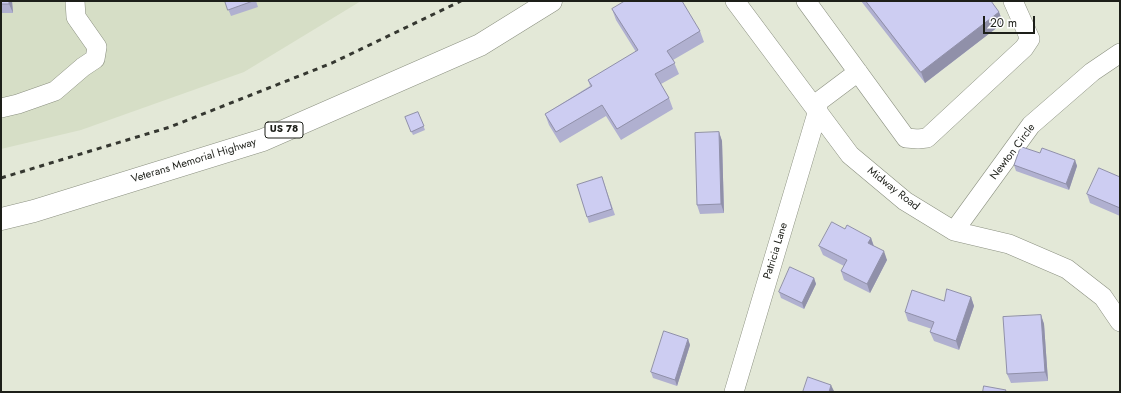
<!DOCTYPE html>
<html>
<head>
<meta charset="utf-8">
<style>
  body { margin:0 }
  #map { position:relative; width:1121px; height:393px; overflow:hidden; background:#e3e8d7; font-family:Jost,sans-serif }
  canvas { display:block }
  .frame { position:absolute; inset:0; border:2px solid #1d1f19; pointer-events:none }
  .scale { position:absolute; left:983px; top:16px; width:52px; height:18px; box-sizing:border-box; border:2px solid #1d1f19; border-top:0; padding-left:5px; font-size:12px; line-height:14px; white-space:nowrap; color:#1d1f19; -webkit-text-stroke:3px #fff; paint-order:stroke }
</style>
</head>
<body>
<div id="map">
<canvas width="1121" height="393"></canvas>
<div class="frame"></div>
<div class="scale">20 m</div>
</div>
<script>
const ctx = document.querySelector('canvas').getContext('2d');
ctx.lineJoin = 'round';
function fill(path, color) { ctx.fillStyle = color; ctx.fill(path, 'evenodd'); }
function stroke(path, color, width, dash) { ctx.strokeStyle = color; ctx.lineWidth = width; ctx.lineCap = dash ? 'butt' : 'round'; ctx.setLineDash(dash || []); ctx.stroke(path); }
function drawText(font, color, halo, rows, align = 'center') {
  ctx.font = font + ' Jost,sans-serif'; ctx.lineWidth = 4; ctx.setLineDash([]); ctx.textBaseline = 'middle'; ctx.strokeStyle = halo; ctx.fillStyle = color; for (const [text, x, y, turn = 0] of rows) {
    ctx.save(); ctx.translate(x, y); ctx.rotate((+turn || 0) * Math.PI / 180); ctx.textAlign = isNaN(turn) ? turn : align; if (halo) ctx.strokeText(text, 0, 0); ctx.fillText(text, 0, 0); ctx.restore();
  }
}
const built = new Path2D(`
  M 1,1 L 361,1 L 244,72 L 81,130 L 1,149 Z`);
const minor = new Path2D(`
  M 735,1 L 850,155 L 905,201 L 954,231 L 1009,244 L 1067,269 L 1103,297 L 1120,322
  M 806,1 L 906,138 L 918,139 L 927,138 L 1024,48 L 1030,39 L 1013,1
  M 814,105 L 858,72
  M 1,108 L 18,104 L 55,91 L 83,67 L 95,59 L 97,47 L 76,17 L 75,1
  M 954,231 L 1031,125 L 1092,72 L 1120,53
  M 734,392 L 818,110`);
const major = new Path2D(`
  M 1,219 L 34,211 L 263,140 L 480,45 L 551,1`);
const rail = new Path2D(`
  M 1,178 L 170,127 L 332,63 L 461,1`);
const wall = new Path2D(`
  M 1,1 L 12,1 L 13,13 L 1,13 Z
  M 225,1 L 256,1 L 258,7 L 231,16 Z
  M 861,1 L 991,1 L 999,12 L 1003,23 L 925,83 Z
  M 612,9 L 700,31 L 704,42 L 673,60 L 679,74 L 661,84 L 669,98 L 673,109 L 621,140 L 606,116 L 560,143 L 549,125 L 545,114 L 590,86 L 588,80 L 636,52 L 616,20 Z
  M 418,112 L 425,130 L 413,135 L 405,117 Z
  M 719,132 L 722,141 L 724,213 L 700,214 L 697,205 Z
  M 1040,153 L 1075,160 L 1077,166 L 1069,190 L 1016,171 L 1014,165 Z
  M 602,177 L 615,215 L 589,223 L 577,185 Z
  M 1120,177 L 1120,216 L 1090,203 L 1087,194 Z
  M 845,229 L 871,238 L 874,246 L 887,260 L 870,293 L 844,280 L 841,271 L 844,266 L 823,255 L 819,246 Z
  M 814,278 L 816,284 L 804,309 L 781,298 L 779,292 Z
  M 971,297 L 974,306 L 959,350 L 934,341 L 930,332 L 932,329 L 908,321 L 905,312 L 944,301 Z
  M 1041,315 L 1044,324 L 1048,381 L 1011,383 L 1007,374 Z
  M 688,339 L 690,345 L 677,386 L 653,378 L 651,372 Z`);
const shadedWall = new Path2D(`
  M 9,1 L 12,1 L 13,13 L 9,4 Z
  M 999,12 L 1003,23 L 925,83 L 921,72 Z
  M 719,132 L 722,141 L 724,213 L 721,204 Z
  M 1075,160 L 1077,166 L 1069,190 L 1066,184 Z
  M 871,238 L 874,247 L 868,243 Z
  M 884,251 L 887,260 L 870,293 L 867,284 Z
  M 814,278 L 816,284 L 804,309 L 802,303 Z
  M 971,297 L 974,306 L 959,350 L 956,341 Z
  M 1041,315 L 1044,324 L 1048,381 L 1045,372 Z
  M 688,339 L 690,345 L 677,386 L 675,380 Z
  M 831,385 L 834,391 L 833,392 L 829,392 Z`);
const building = new Path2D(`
  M 1,1 L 9,1 L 9,4 L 1,4 Z
  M 225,1 L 253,1 L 228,10 Z
  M 625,1 L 682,1 L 700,31 L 667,51 L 675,63 L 655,74 L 669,98 L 617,129 L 602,105 L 556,132 L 545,114 L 592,86 L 588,80 L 638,50 L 612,9 Z
  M 866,1 L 991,1 L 999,12 L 921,72 Z
  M 418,112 L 424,126 L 411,132 L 405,117 Z
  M 719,132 L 721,204 L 697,205 L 695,133 Z
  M 1022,147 L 1040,153 L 1042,148 L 1075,160 L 1066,184 L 1014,165 L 1019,151 Z
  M 1099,168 L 1120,177 L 1120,208 L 1087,194 Z
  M 602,177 L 612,209 L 587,217 L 577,185 Z
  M 832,222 L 845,229 L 847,225 L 871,238 L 868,243 L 884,251 L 867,284 L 841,271 L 847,260 L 819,246 Z
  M 790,267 L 814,278 L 802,303 L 779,292 Z
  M 947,289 L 971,297 L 956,341 L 930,332 L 934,322 L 905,312 L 912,290 L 944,301 Z
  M 1041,315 L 1045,372 L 1007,374 L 1003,317 Z
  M 664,331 L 688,339 L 675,380 L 651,372 Z
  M 808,377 L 831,385 L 829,392 L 803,392 Z
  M 984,386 L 1006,390 L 1005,392 L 983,392 Z`);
const shields = [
  [284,130,38]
];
const shieldNames = [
  ["US 78",284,130]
];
const streetNames = [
  ["Newton Circle",1013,152,-53],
  ["Veterans Memorial Highway",194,161,-17],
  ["Midway Road",893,189,38],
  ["Patricia Lane",776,251,-73]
];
fill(built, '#d6dec6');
stroke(minor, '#8b9080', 20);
stroke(major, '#8b9080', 23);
stroke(minor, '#fff', 19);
stroke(major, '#fff', 22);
stroke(rail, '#353730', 3, [5, 5]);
fill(wall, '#b0b0d0');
fill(shadedWall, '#9090a9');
fill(building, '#cdcdf2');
stroke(building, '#9090a9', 1);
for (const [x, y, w] of shields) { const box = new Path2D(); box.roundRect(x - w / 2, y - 8, w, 16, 3); ctx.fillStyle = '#fff'; ctx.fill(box); stroke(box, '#1d1f19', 1); }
drawText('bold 10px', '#1d1f19', null, shieldNames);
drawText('11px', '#1d1f19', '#fff', streetNames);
</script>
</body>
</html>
